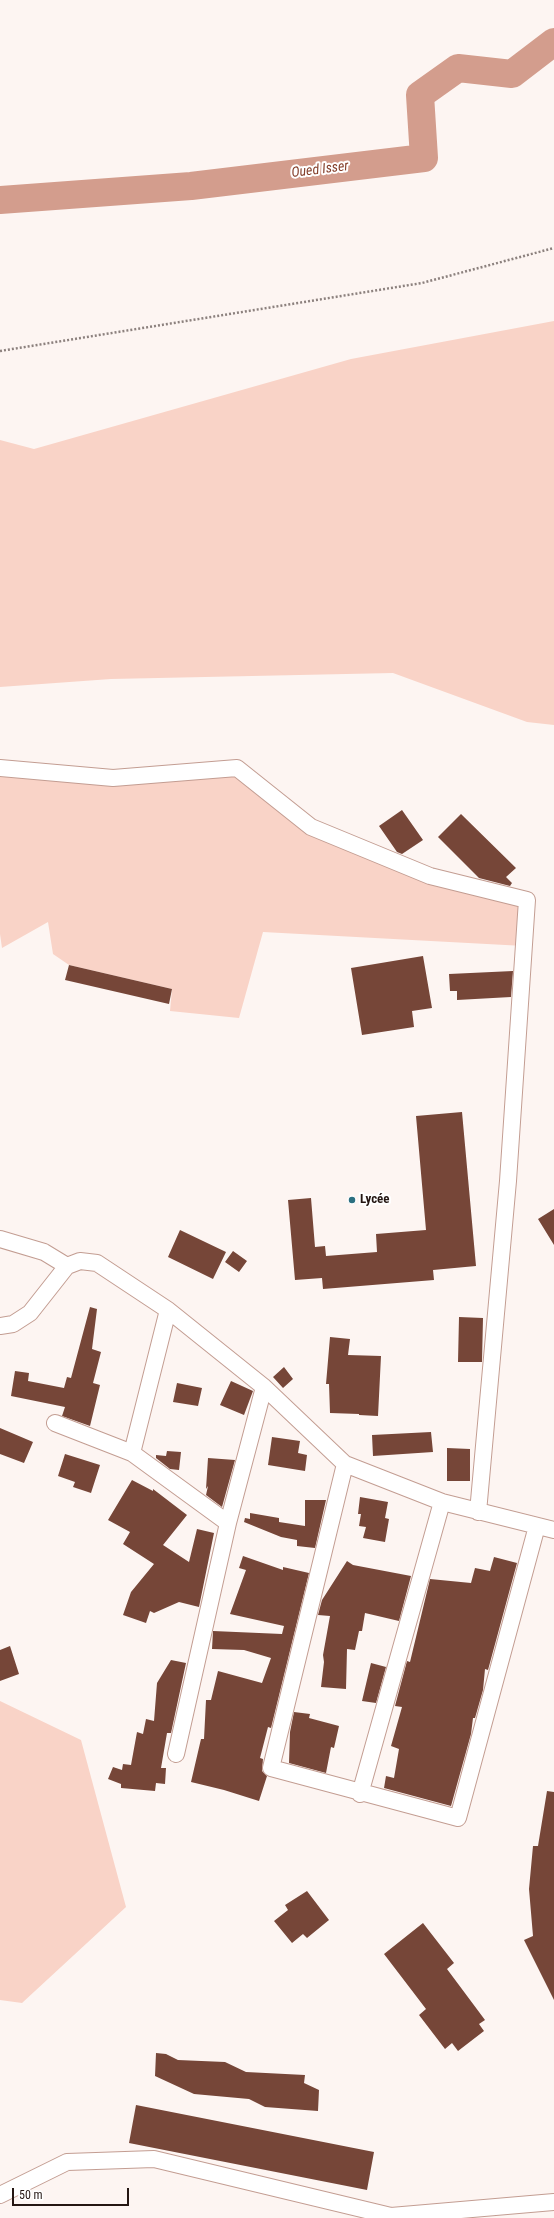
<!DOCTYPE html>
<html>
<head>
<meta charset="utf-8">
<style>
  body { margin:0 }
  #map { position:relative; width:554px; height:2218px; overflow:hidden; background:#fdf5f2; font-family:"Roboto Condensed",sans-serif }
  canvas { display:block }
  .scale { position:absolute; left:12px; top:2188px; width:117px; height:18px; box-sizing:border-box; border:2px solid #241612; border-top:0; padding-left:5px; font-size:12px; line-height:14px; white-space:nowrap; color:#241612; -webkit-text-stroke:3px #fff; paint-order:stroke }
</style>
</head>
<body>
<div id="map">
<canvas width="554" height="2218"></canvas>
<div class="scale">50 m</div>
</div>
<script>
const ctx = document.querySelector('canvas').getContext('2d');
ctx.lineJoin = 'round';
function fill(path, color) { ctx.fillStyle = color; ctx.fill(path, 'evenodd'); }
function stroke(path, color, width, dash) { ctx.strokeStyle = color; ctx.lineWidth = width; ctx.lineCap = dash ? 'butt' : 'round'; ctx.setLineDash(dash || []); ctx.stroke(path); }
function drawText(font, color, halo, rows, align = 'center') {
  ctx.font = font + ' "Roboto Condensed",sans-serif'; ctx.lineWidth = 4; ctx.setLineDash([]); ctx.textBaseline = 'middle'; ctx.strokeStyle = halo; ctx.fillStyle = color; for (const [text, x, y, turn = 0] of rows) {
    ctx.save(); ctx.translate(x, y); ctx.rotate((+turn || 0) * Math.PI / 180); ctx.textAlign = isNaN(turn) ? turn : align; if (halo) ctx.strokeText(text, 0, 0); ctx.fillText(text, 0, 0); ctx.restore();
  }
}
const green = new Path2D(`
  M 554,321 L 554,725 L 527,722 L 393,673 L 111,679 L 0,687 L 0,440 L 34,449 L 351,359 Z
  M 0,768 L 113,778 L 237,768 L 311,827 L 430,876 L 527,900 L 524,946 L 263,932 L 239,1018 L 170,1011 L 172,989 L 69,965 L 53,954 L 48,922 L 2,948 L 0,934 Z
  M 0,1701 L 81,1740 L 126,1907 L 22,2003 L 0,2000 Z`);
const river = new Path2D(`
  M 0,200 L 191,186 L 424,158 L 420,95 L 458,68 L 512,74 L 554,42`);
const building = new Path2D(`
  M 402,810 L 423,840 L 402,854 L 397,852 L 379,826 Z
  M 461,814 L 516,868 L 506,877 L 512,883 L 510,886 L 479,878 L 438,837 Z
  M 423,956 L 432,1008 L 412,1011 L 414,1027 L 362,1035 L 351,968 Z
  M 69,965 L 172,989 L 169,1004 L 65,980 Z
  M 513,971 L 511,997 L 457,1000 L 457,991 L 450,991 L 449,974 Z
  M 462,1112 L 476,1266 L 433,1270 L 434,1280 L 323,1289 L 322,1278 L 295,1280 L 288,1200 L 311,1198 L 315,1247 L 325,1246 L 326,1256 L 377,1252 L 376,1234 L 426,1230 L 416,1116 Z
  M 554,1209 L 554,1245 L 538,1219 Z
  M 180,1230 L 226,1252 L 213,1279 L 168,1257 Z
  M 233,1251 L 247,1261 L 239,1272 L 225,1262 Z
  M 90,1307 L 97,1309 L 92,1349 L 101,1352 L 93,1383 L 100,1385 L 90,1426 L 62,1416 L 65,1407 L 11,1396 L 15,1371 L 29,1373 L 28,1381 L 64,1388 L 67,1377 L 71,1378 Z
  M 459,1317 L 483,1318 L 482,1362 L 458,1362 Z
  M 330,1337 L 350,1339 L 348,1355 L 381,1356 L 378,1416 L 359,1415 L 359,1414 L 330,1413 L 329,1384 L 326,1384 Z
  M 284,1367 L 293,1379 L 283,1388 L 273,1377 Z
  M 231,1381 L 253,1391 L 244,1415 L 220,1405 Z
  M 177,1383 L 202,1388 L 198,1406 L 173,1402 Z
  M 0,1428 L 33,1442 L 24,1463 L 0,1454 Z
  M 431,1432 L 433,1452 L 373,1456 L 372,1435 Z
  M 272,1437 L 300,1441 L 298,1453 L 307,1455 L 305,1471 L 268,1465 Z
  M 447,1448 L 470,1449 L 470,1481 L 447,1481 Z
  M 167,1451 L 181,1452 L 179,1470 L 170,1469 L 156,1458 L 156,1455 L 166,1456 Z
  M 65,1454 L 100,1465 L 91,1493 L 73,1487 L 75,1482 L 58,1476 Z
  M 208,1458 L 235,1460 L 222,1507 L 206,1495 L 208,1486 L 206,1489 Z
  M 132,1480 L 153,1491 L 153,1489 L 187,1515 L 163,1545 L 189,1562 L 197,1529 L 214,1533 L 199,1607 L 179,1602 L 154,1613 L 150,1611 L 146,1623 L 123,1615 L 131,1592 L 154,1564 L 123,1544 L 130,1532 L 108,1520 Z
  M 360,1497 L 388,1502 L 385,1518 L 389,1519 L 385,1542 L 363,1538 L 366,1527 L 359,1526 L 361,1514 L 358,1514 Z
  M 305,1500 L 326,1500 L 315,1548 L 297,1546 L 297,1540 L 281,1537 L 244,1522 L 245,1518 L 250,1519 L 250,1513 L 279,1518 L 279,1522 L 305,1526 Z
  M 243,1556 L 283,1570 L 283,1567 L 309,1573 L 271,1728 L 268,1727 L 260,1758 L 263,1759 L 262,1771 L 267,1776 L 259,1801 L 224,1790 L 191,1782 L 201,1739 L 204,1739 L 206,1700 L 211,1700 L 218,1671 L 262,1683 L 271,1658 L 244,1650 L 212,1649 L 213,1631 L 282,1634 L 284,1626 L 230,1614 L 246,1570 L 239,1568 Z
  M 494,1557 L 517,1563 L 488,1670 L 485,1669 L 483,1690 L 475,1718 L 473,1718 L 471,1734 L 451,1806 L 384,1788 L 386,1776 L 394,1778 L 399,1749 L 391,1746 L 402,1707 L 395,1706 L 407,1661 L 410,1662 L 430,1579 L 471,1583 L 475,1568 L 490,1571 Z
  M 347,1561 L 353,1565 L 411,1576 L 399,1621 L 365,1613 L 362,1631 L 359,1631 L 355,1650 L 347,1649 L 346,1689 L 321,1687 L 324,1662 L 323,1655 L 330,1616 L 318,1615 L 322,1600 Z
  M 10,1646 L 19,1674 L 0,1681 L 0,1650 Z
  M 171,1660 L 186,1663 L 171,1733 L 167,1733 L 161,1768 L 166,1768 L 165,1784 L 156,1783 L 155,1791 L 121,1788 L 121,1784 L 108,1779 L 113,1767 L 122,1770 L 123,1764 L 131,1765 L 137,1732 L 143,1734 L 146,1719 L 154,1721 L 157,1683 Z
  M 371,1663 L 386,1667 L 376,1703 L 362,1701 Z
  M 294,1712 L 310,1714 L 309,1718 L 339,1726 L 334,1748 L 331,1747 L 326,1773 L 289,1763 L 290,1732 Z
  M 547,1791 L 554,1792 L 554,2000 L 524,1940 L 533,1936 L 529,1889 L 533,1846 L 538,1846 Z
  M 307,1891 L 329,1920 L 307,1938 L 303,1934 L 292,1943 L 274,1921 L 288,1910 L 285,1905 Z
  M 423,1923 L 454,1963 L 447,1969 L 485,2020 L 479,2024 L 484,2031 L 458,2051 L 452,2043 L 445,2049 L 419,2015 L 426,2009 L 384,1954 Z
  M 156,2053 L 166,2054 L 178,2060 L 225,2062 L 246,2072 L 305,2075 L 304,2083 L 319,2090 L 318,2111 L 265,2107 L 249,2099 L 194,2094 L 155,2076 Z
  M 136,2105 L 374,2152 L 367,2190 L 129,2143 Z`);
const path = new Path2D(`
  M 0,351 L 422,283 L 554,248`);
const minor = new Path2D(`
  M 0,768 L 113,778 L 237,768 L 311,827 L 430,876 L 527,900 L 508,1181 L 478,1512
  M 0,1239 L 44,1252 L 67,1266
  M 0,1326 L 13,1324 L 30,1313 L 67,1266 L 80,1261 L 97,1263 L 168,1310 L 264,1387 L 345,1464 L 442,1502 L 554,1530
  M 55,1423 L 132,1453 L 228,1523
  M 132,1453 L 168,1310
  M 345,1464 L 271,1768 L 458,1818 L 537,1526
  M 176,1754 L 228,1523 L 264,1387
  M 360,1794 L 442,1502
  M 0,2195 L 67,2162 L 154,2159 L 391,2216 L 554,2202`);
const markers = [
  [352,1200,4,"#2b6f80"]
];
const poiNames = [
  ["Lycée",360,1200]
];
const waterNames = [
  ["Oued Isser",320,170,-7]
];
fill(green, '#f9d3c7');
stroke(river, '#d39d8d', 28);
fill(building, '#764638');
stroke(minor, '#c39d92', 18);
stroke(path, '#8c817e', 2.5, [2, 2]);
stroke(minor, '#fff', 16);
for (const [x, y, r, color] of markers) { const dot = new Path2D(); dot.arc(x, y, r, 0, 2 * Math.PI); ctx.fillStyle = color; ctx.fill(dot); stroke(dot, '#fff', 1.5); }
drawText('bold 13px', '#241612', '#fff', poiNames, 'left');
drawText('italic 14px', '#85402c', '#fff', waterNames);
</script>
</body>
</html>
